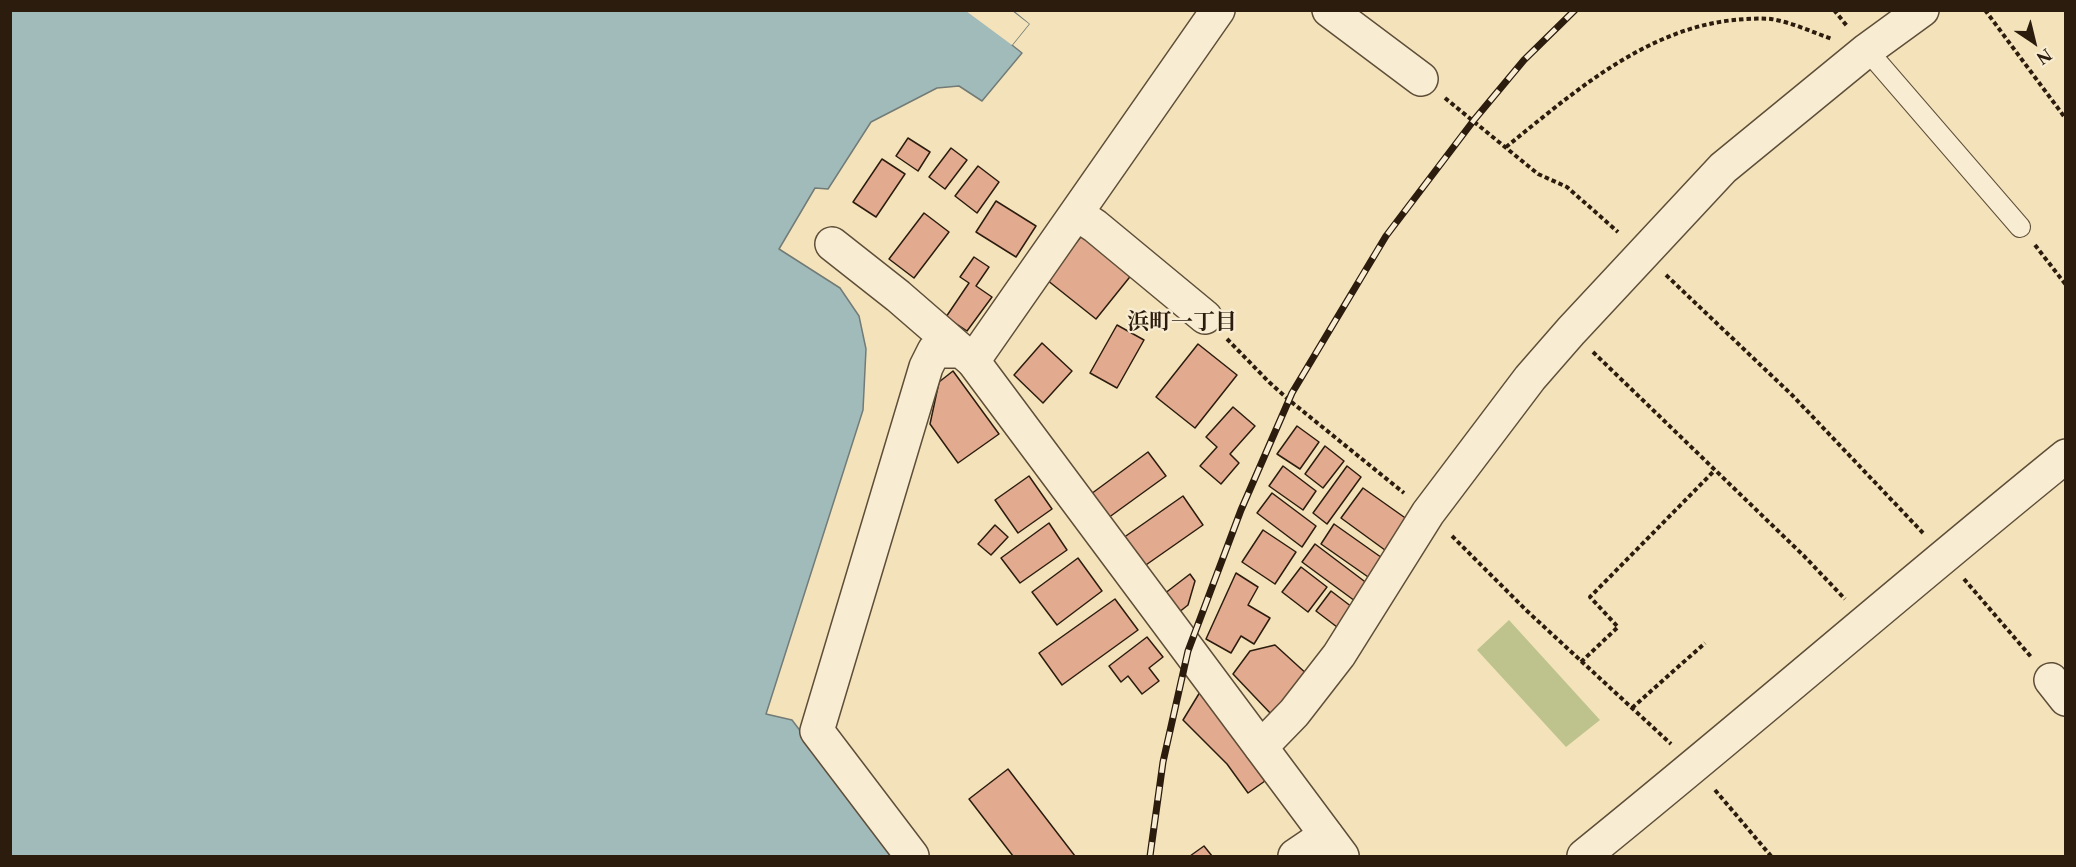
<!DOCTYPE html>
<html>
<head>
<meta charset="utf-8">
<style>
  body { margin:0 }
  #map { position:relative; width:2076px; height:867px; overflow:hidden; background:#f4e3ba; font-family:"Libre Caslon Text",serif }
  canvas { display:block }
  .frame { position:absolute; inset:0; border:12px solid #2c1c0e; pointer-events:none }
  .north { position:absolute; left:2004px; top:12px; width:60px; height:60px; -webkit-text-stroke:4px #f8edd2; paint-order:stroke; rotate:145deg; font-size:16px; font-weight:700; line-height:24px; text-align:center; color:#2c1c0e }
  .north::after { content:''; display:block; margin:auto; width:21px; height:27px; background:#2c1c0e; clip-path:polygon(50% 0,100% 100%,50% 72%,0 100%) }
</style>
</head>
<body>
<div id="map">
<canvas width="2076" height="867"></canvas>
<div class="frame"></div>
<div class="north">N</div>
</div>
<script>
const ctx = document.querySelector('canvas').getContext('2d');
ctx.lineJoin = 'round';
function fill(path, color) { ctx.fillStyle = color; ctx.fill(path, 'evenodd'); }
function stroke(path, color, width, dash) { ctx.strokeStyle = color; ctx.lineWidth = width; ctx.lineCap = dash ? 'butt' : 'round'; ctx.setLineDash(dash || []); ctx.stroke(path); }
function drawText(font, color, halo, rows, align = 'center') {
  ctx.font = font + ' "Libre Caslon Text","Noto Serif JP",serif'; ctx.lineWidth = 4.5; ctx.setLineDash([]); ctx.textBaseline = 'middle'; ctx.strokeStyle = halo; ctx.fillStyle = color; for (const [text, x, y, turn = 0] of rows) {
    ctx.save(); ctx.translate(x, y); ctx.rotate((+turn || 0) * Math.PI / 180); ctx.textAlign = isNaN(turn) ? turn : align; if (halo) ctx.strokeText(text, 0, 0); ctx.fillText(text, 0, 0); ctx.restore();
  }
}
const green = new Path2D(`
  M 1509,620 L 1600,720 L 1566,747 L 1477,650 Z`);
const water = new Path2D(`
  M 1012,10 L 1029,24 L 1012,45 L 1022,53 L 982,101 L 959,86 L 937,88 L 871,122 L 828,189 L 815,188 L 779,249 L 840,288 L 859,316 L 866,349 L 863,410 L 766,714 L 792,720 L 895,856 L 11,856 L 10,11 Z`);
const pier = new Path2D(`
  M 966,11 L 1012,11 L 1029,24 L 1012,45 Z`);
const building = new Path2D(`
  M 908,138 L 930,152 L 918,171 L 896,156 Z
  M 951,148 L 967,160 L 945,189 L 929,177 Z
  M 882,159 L 905,174 L 876,217 L 853,202 Z
  M 978,166 L 999,182 L 977,213 L 955,196 Z
  M 996,201 L 1036,226 L 1016,257 L 976,232 Z
  M 924,213 L 949,232 L 914,278 L 889,259 Z
  M 1083,234 L 1133,273 L 1096,319 L 1047,280 Z
  M 974,257 L 989,267 L 976,286 L 992,297 L 967,331 L 946,317 L 969,283 L 960,277 Z
  M 1117,325 L 1144,340 L 1117,388 L 1090,373 Z
  M 1042,343 L 1072,371 L 1043,403 L 1014,375 Z
  M 1198,344 L 1237,375 L 1195,428 L 1156,397 Z
  M 953,371 L 999,434 L 958,463 L 930,424 L 939,382 Z
  M 1233,407 L 1255,426 L 1230,454 L 1239,463 L 1221,484 L 1200,466 L 1217,447 L 1206,437 Z
  M 1297,426 L 1319,442 L 1300,469 L 1277,454 Z
  M 1325,446 L 1344,461 L 1323,488 L 1305,474 Z
  M 1148,452 L 1166,476 L 1108,518 L 1091,494 Z
  M 1283,466 L 1316,491 L 1303,510 L 1269,486 Z
  M 1347,466 L 1361,477 L 1327,524 L 1313,513 Z
  M 1029,476 L 1052,509 L 1018,533 L 995,500 Z
  M 1363,488 L 1411,522 L 1389,553 L 1341,518 Z
  M 1272,493 L 1316,526 L 1302,547 L 1257,513 Z
  M 1183,496 L 1203,525 L 1143,567 L 1123,538 Z
  M 1049,523 L 1067,550 L 1020,583 L 1001,558 Z
  M 1334,524 L 1385,560 L 1371,579 L 1321,544 Z
  M 995,525 L 1008,537 L 991,555 L 978,544 Z
  M 1263,530 L 1296,552 L 1275,584 L 1242,562 Z
  M 1315,544 L 1368,584 L 1355,601 L 1302,562 Z
  M 1078,558 L 1102,591 L 1057,625 L 1032,592 Z
  M 1301,567 L 1327,587 L 1308,612 L 1282,592 Z
  M 1236,573 L 1258,587 L 1248,605 L 1270,618 L 1254,644 L 1241,636 L 1231,653 L 1206,639 Z
  M 1190,574 L 1195,581 L 1188,605 L 1178,613 L 1164,594 Z
  M 1331,591 L 1352,607 L 1337,627 L 1316,611 Z
  M 1115,599 L 1138,630 L 1062,685 L 1039,653 Z
  M 1147,637 L 1163,657 L 1149,668 L 1159,681 L 1142,694 L 1128,676 L 1121,682 L 1109,666 Z
  M 1275,645 L 1309,676 L 1272,715 L 1233,674 L 1250,651 Z
  M 1200,692 L 1265,781 L 1248,793 L 1227,764 L 1183,720 Z
  M 1008,769 L 1075,856 L 1013,856 L 969,799 Z
  M 1204,846 L 1212,856 L 1190,856 Z`);
const path = new Path2D(`
  M 1834,10 L 1847,26
  M 1985,10 L 2066,119
  M 1445,98 L 1538,174 L 1567,187 L 1618,232
  M 1506,147 C 1573,93 1645,29 1734,20 C 1746,19 1759,18 1771,19 C 1791,22 1812,32 1832,39
  M 2035,245 L 2066,285
  M 1666,275 L 1792,395 L 1923,533
  M 1227,339 L 1269,382 L 1289,400 L 1404,493
  M 1593,352 L 1804,556 L 1845,599
  M 1452,536 L 1527,611 L 1671,744
  M 1964,579 L 2032,658
  M 1581,662 L 1618,627 L 1590,597 L 1714,471
  M 1632,708 L 1705,643
  M 1715,790 L 1771,856`);
const service = new Path2D(`
  M 1867,50 L 2020,227`);
const minor = new Path2D(`
  M 1329,10 L 1421,79
  M 1077,214 L 1095,226 L 1205,317
  M 832,244 L 898,296 L 973,361 L 1218,10
  M 2051,680 L 2066,699
  M 1261,747 L 1294,713 L 1339,655 L 1428,513 L 1530,378 L 1571,331 L 1723,168 L 1867,50 L 1922,10
  M 912,856 L 817,731 L 926,367 L 934,351 L 960,351
  M 1295,856 L 1326,835
  M 1584,856 C 1746,725 1903,588 2066,456`);
const tertiary = new Path2D(`
  M 973,361 L 1342,856`);
const rail = new Path2D(`
  M 1150,856 L 1163,762 L 1188,651 L 1241,510 L 1292,393 L 1386,236 L 1474,120 L 1524,60 L 1575,10`);
const neighbourhoodNames = [
  ["浜町一丁目",1182,323]
];
fill(green, '#bec38e');
fill(water, '#a1bbbb');
stroke(water, '#727b76', 1.5);
fill(pier, '#f4e3ba');
fill(building, '#e2ab90');
stroke(building, '#2c1c0e', 1.5);
stroke(service, '#5e4e39', 22);
stroke(minor, '#5e4e39', 36);
stroke(tertiary, '#5e4e39', 36);
stroke(path, '#2c1c0e', 4, [4.5, 3]);
stroke(service, '#f8edd2', 20);
stroke(minor, '#f8edd2', 33);
stroke(tertiary, '#f8edd2', 33);
stroke(rail, '#2c1c0e', 7);
stroke(rail, '#f8edd2', 4.5, [14]);
drawText('bold 22px', '#2c1c0e', '#f8edd2', neighbourhoodNames);
</script>
</body>
</html>
